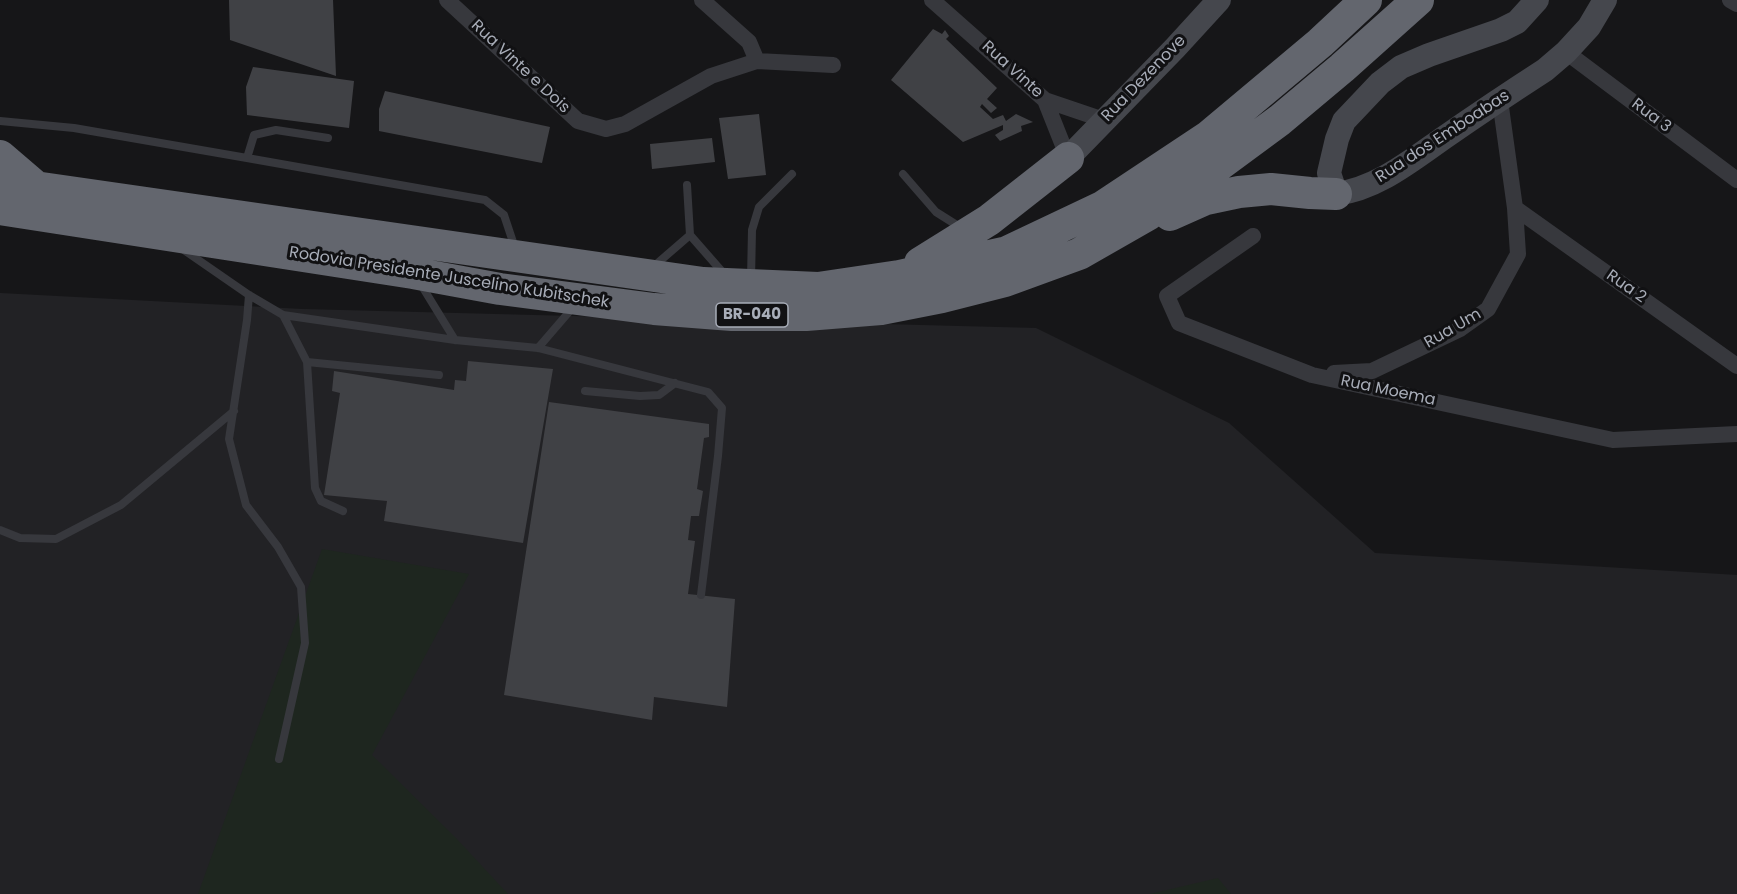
<!DOCTYPE html>
<html>
<head>
<meta charset="utf-8">
<style>
  body { margin:0 }
  canvas { display:block; background:#161618 }
</style>
</head>
<body>
<canvas width="1737" height="894"></canvas>
<script>
const ctx = document.querySelector('canvas').getContext('2d');
ctx.lineJoin = 'round';
function fill(path, color) { ctx.fillStyle = color; ctx.fill(path, 'evenodd'); }
function stroke(path, color, width, dash) { ctx.strokeStyle = color; ctx.lineWidth = width; ctx.lineCap = dash ? 'butt' : 'round'; ctx.setLineDash(dash || []); ctx.stroke(path); }
function drawText(font, color, halo, rows, align = 'center') {
  ctx.font = font + ' Poppins,sans-serif'; ctx.lineWidth = 6; ctx.setLineDash([]); ctx.textBaseline = 'middle'; ctx.strokeStyle = halo; ctx.fillStyle = color; for (const [text, x, y, turn = 0] of rows) {
    ctx.save(); ctx.translate(x, y); ctx.rotate((+turn || 0) * Math.PI / 180); ctx.textAlign = isNaN(turn) ? turn : align; if (halo) ctx.strokeText(text, 0, 0); ctx.fillText(text, 0, 0); ctx.restore();
  }
}
const built = new Path2D(`
  M 0,293 L 302,309 L 1036,328 L 1229,423 L 1375,553 L 1737,575 L 1737,894 L 0,894 Z`);
const green = new Path2D(`
  M 322,549 L 469,574 L 372,755 L 456,838 L 508,894 L 198,894 Z
  M 1218,878 L 1231,894 L 1150,894 Z`);
const building = new Path2D(`
  M 229,0 L 333,0 L 336,76 L 230,40 Z
  M 933,29 L 942,34 L 945,30 L 949,36 L 946,39 L 997,88 L 987,99 L 997,108 L 991,113 L 982,104 L 980,107 L 993,119 L 1003,115 L 1006,121 L 1016,114 L 1033,122 L 1021,126 L 1022,131 L 1000,141 L 995,135 L 1003,130 L 1003,125 L 963,142 L 891,80 Z
  M 253,67 L 354,81 L 349,128 L 247,115 L 246,87 Z
  M 385,91 L 550,127 L 542,163 L 379,131 L 379,109 Z
  M 759,114 L 766,175 L 728,179 L 719,118 Z
  M 712,138 L 715,162 L 652,169 L 650,144 Z
  M 468,361 L 553,369 L 523,543 L 384,521 L 387,501 L 324,495 L 340,393 L 332,391 L 334,371 L 454,390 L 455,380 L 466,381 Z
  M 549,402 L 709,424 L 709,437 L 704,438 L 697,489 L 703,491 L 699,516 L 691,516 L 688,540 L 695,541 L 688,594 L 735,599 L 727,707 L 654,697 L 652,720 L 504,695 Z`);
const lane = new Path2D(`
  M 0,121 L 74,128 L 247,158
  M 328,138 L 276,130 L 254,135 L 247,158 L 485,200 L 504,215 L 516,251
  M 903,174 L 936,212 L 963,229
  M 690,235 L 725,275
  M 181,248 L 249,295 L 283,315 L 455,340 L 538,348 L 708,392 L 722,408 L 718,456 L 701,595
  M 653,267 L 690,235 L 687,185
  M 751,279 L 752,230 L 759,207 L 792,174
  M 420,283 L 455,340
  M 249,295 L 247,320 L 229,439 L 246,505 L 278,547 L 301,587 L 305,643 L 279,759
  M 283,315 L 307,362 L 439,375
  M 538,348 L 575,305
  M 307,362 L 315,488 L 321,501 L 343,511
  M 585,391 L 640,396 L 659,395 L 675,383
  M 0,530 L 20,538 L 56,539 L 121,505 L 234,411`);
const street = new Path2D(`
  M 447,0 L 578,121 L 606,129 L 625,124 L 711,76 L 757,61 L 833,65
  M 702,0 L 749,42 L 757,61
  M 932,0 L 1045,100 L 1068,158
  M 1730,0 L 1737,4
  M 1566,52 L 1737,180
  M 1045,100 L 1104,120
  M 1515,208 L 1737,366
  M 1253,236 L 1167,296 L 1179,323 L 1312,375 L 1613,440 L 1737,434
  M 1334,373 L 1372,371 L 1460,329 L 1488,309 L 1518,254 L 1515,208 L 1500,100`);
const secondary = new Path2D(`
  M 1537,0 L 1517,22 L 1501,30 L 1429,55 L 1401,67 L 1380,83 L 1344,121 L 1337,139 L 1329,173 L 1336,194 C 1377,189 1412,160 1445,137 C 1478,114 1511,92 1545,70 L 1566,52 L 1589,27 L 1605,0
  M 1068,158 L 1175,48 L 1219,0`);
const highway = new Path2D(`
  M 0,156 L 35,186
  M 0,182 L 703,283 L 818,288 L 899,276 L 1007,252 L 1102,207 L 1209,136 L 1320,43 L 1366,0
  M 0,209 L 413,273 L 500,289 L 654,309 L 732,315 L 806,315 L 881,309 L 942,297 L 1005,281 L 1079,254 L 1149,214 L 1219,165 L 1280,120 L 1342,68 L 1418,0
  M 1170,215 L 1206,199 L 1239,192 L 1271,189 L 1310,193 L 1336,194
  M 920,263 L 989,220 L 1068,158`);
const shields = [
  [752,315,72]
];
const shieldNames = [
  ["BR-040",752,315]
];
const streetNames = [
  ["Rua Vinte e Dois",520,67,43],
  ["Rua Vinte",1012,70,42],
  ["Rua Dezenove",1144,79,-46],
  ["Rua 3",1651,116,37],
  ["Rua dos Emboabas",1443,137,-33],
  ["Rodovia Presidente Juscelino Kubitschek",449,278,9],
  ["Rua 2",1626,287,35],
  ["Rua Um",1453,329,-30],
  ["Rua Moema",1388,391,12]
];
fill(built, '#222225');
fill(green, '#1e261f');
fill(building, '#404145');
stroke(lane, '#37383d', 8);
stroke(street, '#37383d', 16);
stroke(secondary, '#45474d', 24);
stroke(highway, '#63666e', 32);
for (const [x, y, w] of shields) { const box = new Path2D(); box.roundRect(x - w / 2, y - 12, w, 24, 4.5); ctx.fillStyle = '#111113'; ctx.fill(box); stroke(box, '#a8adb8', 1.5); }
drawText('bold 15px', '#a8adb8', null, shieldNames);
drawText('16px', '#a8adb8', '#111113', streetNames);
</script>
</body>
</html>
